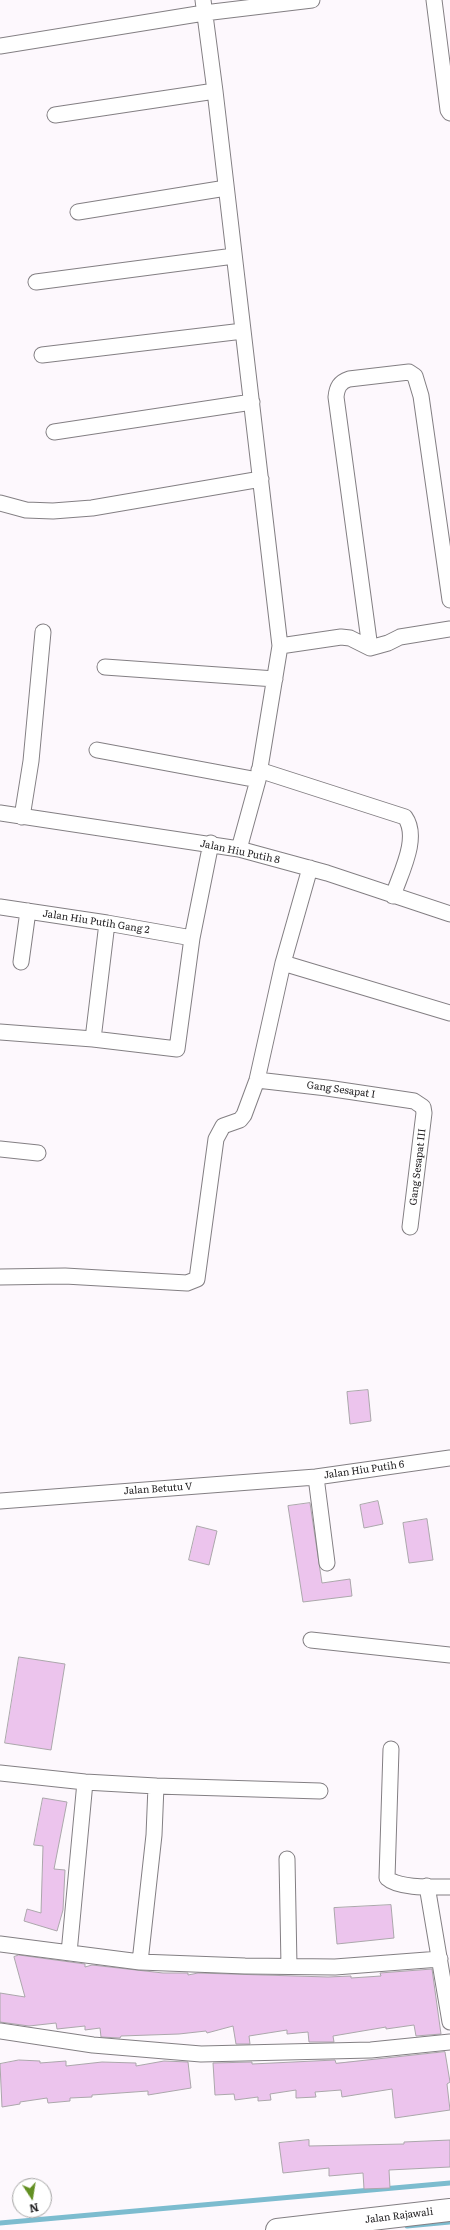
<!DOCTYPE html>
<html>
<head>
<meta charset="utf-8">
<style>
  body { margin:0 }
  #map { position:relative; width:450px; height:2230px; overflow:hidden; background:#fdf8fd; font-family:Literata,serif }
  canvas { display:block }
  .north { position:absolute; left:12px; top:2178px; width:40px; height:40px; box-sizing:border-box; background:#fff; border:1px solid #a5a5a5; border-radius:50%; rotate:168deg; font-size:11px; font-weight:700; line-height:16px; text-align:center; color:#1f1d1f }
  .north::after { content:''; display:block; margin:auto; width:14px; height:18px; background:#628f22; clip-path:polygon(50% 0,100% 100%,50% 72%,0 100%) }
</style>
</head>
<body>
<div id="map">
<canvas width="450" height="2230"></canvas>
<div class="north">N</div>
</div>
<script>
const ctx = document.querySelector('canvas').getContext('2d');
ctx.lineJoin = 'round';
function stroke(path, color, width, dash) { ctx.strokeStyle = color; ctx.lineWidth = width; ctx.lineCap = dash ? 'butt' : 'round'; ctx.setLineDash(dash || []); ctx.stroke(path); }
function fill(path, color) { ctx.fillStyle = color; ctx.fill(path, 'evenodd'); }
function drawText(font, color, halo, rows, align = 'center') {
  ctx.font = font + ' Literata,serif'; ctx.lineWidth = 3; ctx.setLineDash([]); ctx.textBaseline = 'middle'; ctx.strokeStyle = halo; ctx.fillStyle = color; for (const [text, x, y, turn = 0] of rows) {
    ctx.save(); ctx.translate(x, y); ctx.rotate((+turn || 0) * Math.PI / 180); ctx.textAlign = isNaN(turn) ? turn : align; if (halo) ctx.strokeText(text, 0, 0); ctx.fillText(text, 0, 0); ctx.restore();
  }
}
const stream = new Path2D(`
  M 0,2223 L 450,2183
  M 407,2226 L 450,2222`);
const building = new Path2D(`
  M 368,1390 L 371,1421 L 350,1424 L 347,1392 Z
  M 378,1501 L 383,1524 L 364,1528 L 360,1505 Z
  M 310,1503 L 322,1583 L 350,1579 L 352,1596 L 303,1602 L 288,1506 Z
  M 427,1519 L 433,1560 L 409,1563 L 403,1523 Z
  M 197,1526 L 217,1531 L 209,1565 L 189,1560 Z
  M 19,1657 L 65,1664 L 51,1750 L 5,1743 Z
  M 43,1798 L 67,1802 L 54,1869 L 65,1870 L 63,1910 L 57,1931 L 24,1921 L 27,1909 L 41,1913 L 43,1846 L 34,1845 Z
  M 391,1905 L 394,1938 L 337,1944 L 334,1908 Z
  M 19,1955 L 85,1964 L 85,1967 L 92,1965 L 163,1973 L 188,1973 L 188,1975 L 198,1973 L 328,1977 L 351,1976 L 351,1978 L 381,1976 L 380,1973 L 432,1969 L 441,2034 L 416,2036 L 414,2025 L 386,2029 L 386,2027 L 333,2036 L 334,2042 L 309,2042 L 308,2032 L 287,2034 L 287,2030 L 249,2036 L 250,2044 L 236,2044 L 233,2026 L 207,2033 L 206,2031 L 179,2034 L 121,2036 L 120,2038 L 101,2037 L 100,2028 L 85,2030 L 85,2026 L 57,2029 L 56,2023 L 29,2026 L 0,2022 L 0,1993 L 25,1997 L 14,1957 Z
  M 445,2052 L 450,2082 L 447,2084 L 450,2110 L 395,2118 L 392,2089 L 342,2097 L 341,2090 L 315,2092 L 316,2097 L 296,2098 L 296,2090 L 270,2094 L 271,2100 L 258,2101 L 258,2097 L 235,2100 L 234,2094 L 215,2095 L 213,2063 L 252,2062 L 252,2064 L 335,2060 L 336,2063 Z
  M 19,2060 L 40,2061 L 40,2063 L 66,2061 L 66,2066 L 102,2062 L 136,2063 L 136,2066 L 164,2061 L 188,2062 L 191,2088 L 148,2095 L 148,2091 L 92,2095 L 92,2097 L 70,2098 L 70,2101 L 48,2103 L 47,2098 L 20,2102 L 20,2104 L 2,2107 L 0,2064 Z
  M 309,2140 L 309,2146 L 404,2144 L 404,2142 L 450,2140 L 450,2167 L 389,2170 L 390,2188 L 364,2189 L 363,2173 L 329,2176 L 329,2168 L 283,2173 L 279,2143 Z`);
const street = new Path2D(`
  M 203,0 L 215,91 L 280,646 L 258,780 L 239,849
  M 434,0 L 448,110 L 450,113
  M 0,46 L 204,13 L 312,0
  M 55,115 L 215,91
  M 78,212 L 226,188
  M 36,282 L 234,256
  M 42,355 L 243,331
  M 54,432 L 252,402
  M 0,503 L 26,510 L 53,511 L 92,508 L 261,479
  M 280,646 L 341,637 L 350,638 L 370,648 L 388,643 L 400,637 L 450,629
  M 370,648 L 336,397 C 337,387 340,382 349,379 L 409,372 L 415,376 L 421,396 L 450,600
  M 105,667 L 275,679
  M 97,750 L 258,780
  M 259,770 L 405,817 C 420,838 400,874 393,896
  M 0,813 L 239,849 L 327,873 L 450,914
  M 22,817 L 31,761 L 43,632
  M 0,907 L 107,923 L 192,938
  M 21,962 L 28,911
  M 283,963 L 450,1013
  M 0,1032 L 93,1039 L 177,1049 L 192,938 L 211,843
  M 93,1039 L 107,923
  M 257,1080 L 327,1088 L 414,1101 L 423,1107 L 424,1113 L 410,1227
  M 0,1149 L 38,1153
  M 0,1277 L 65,1276 L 187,1283 L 197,1279 L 216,1139 L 223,1126 L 240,1120 L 244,1115 L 257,1080 L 283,963 L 310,868
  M 0,1501 L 316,1477
  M 327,1563 L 316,1477 L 450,1458
  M 311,1640 L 450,1655
  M 391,1749 L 387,1878 C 399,1889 434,1887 450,1887
  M 0,1773 L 85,1782 L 156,1786 L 154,1835 L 140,1962
  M 156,1786 L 320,1791
  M 287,1859 L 289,1966
  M 427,1886 L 450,2022
  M 0,1944 L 140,1962 L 245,1966 L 335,1967 L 440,1959
  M 69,1953 L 85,1782
  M 0,2031 L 93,2045 L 201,2054 L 371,2050 L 450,2042`);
const secondary = new Path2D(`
  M 277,2230 L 450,2210`);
const streetNames = [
  ["Jalan Hiu Putih 8",240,852,12],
  ["Jalan Hiu Putih Gang 2",96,922,9],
  ["Gang Sesapat I",341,1090,8],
  ["Gang Sesapat III",418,1167,-83],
  ["Jalan Hiu Putih 6",364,1470,-8],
  ["Jalan Betutu V",158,1489,-4],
  ["Jalan Rajawali",399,2216,-7]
];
stroke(stream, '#7cbccf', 5);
fill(building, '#ecc4ed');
stroke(building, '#aba7ab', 1);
stroke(street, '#837f83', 17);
stroke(secondary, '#837f83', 24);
stroke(street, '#fff', 15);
stroke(secondary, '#fff', 22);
drawText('10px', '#1f1d1f', '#fff', streetNames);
</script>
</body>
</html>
